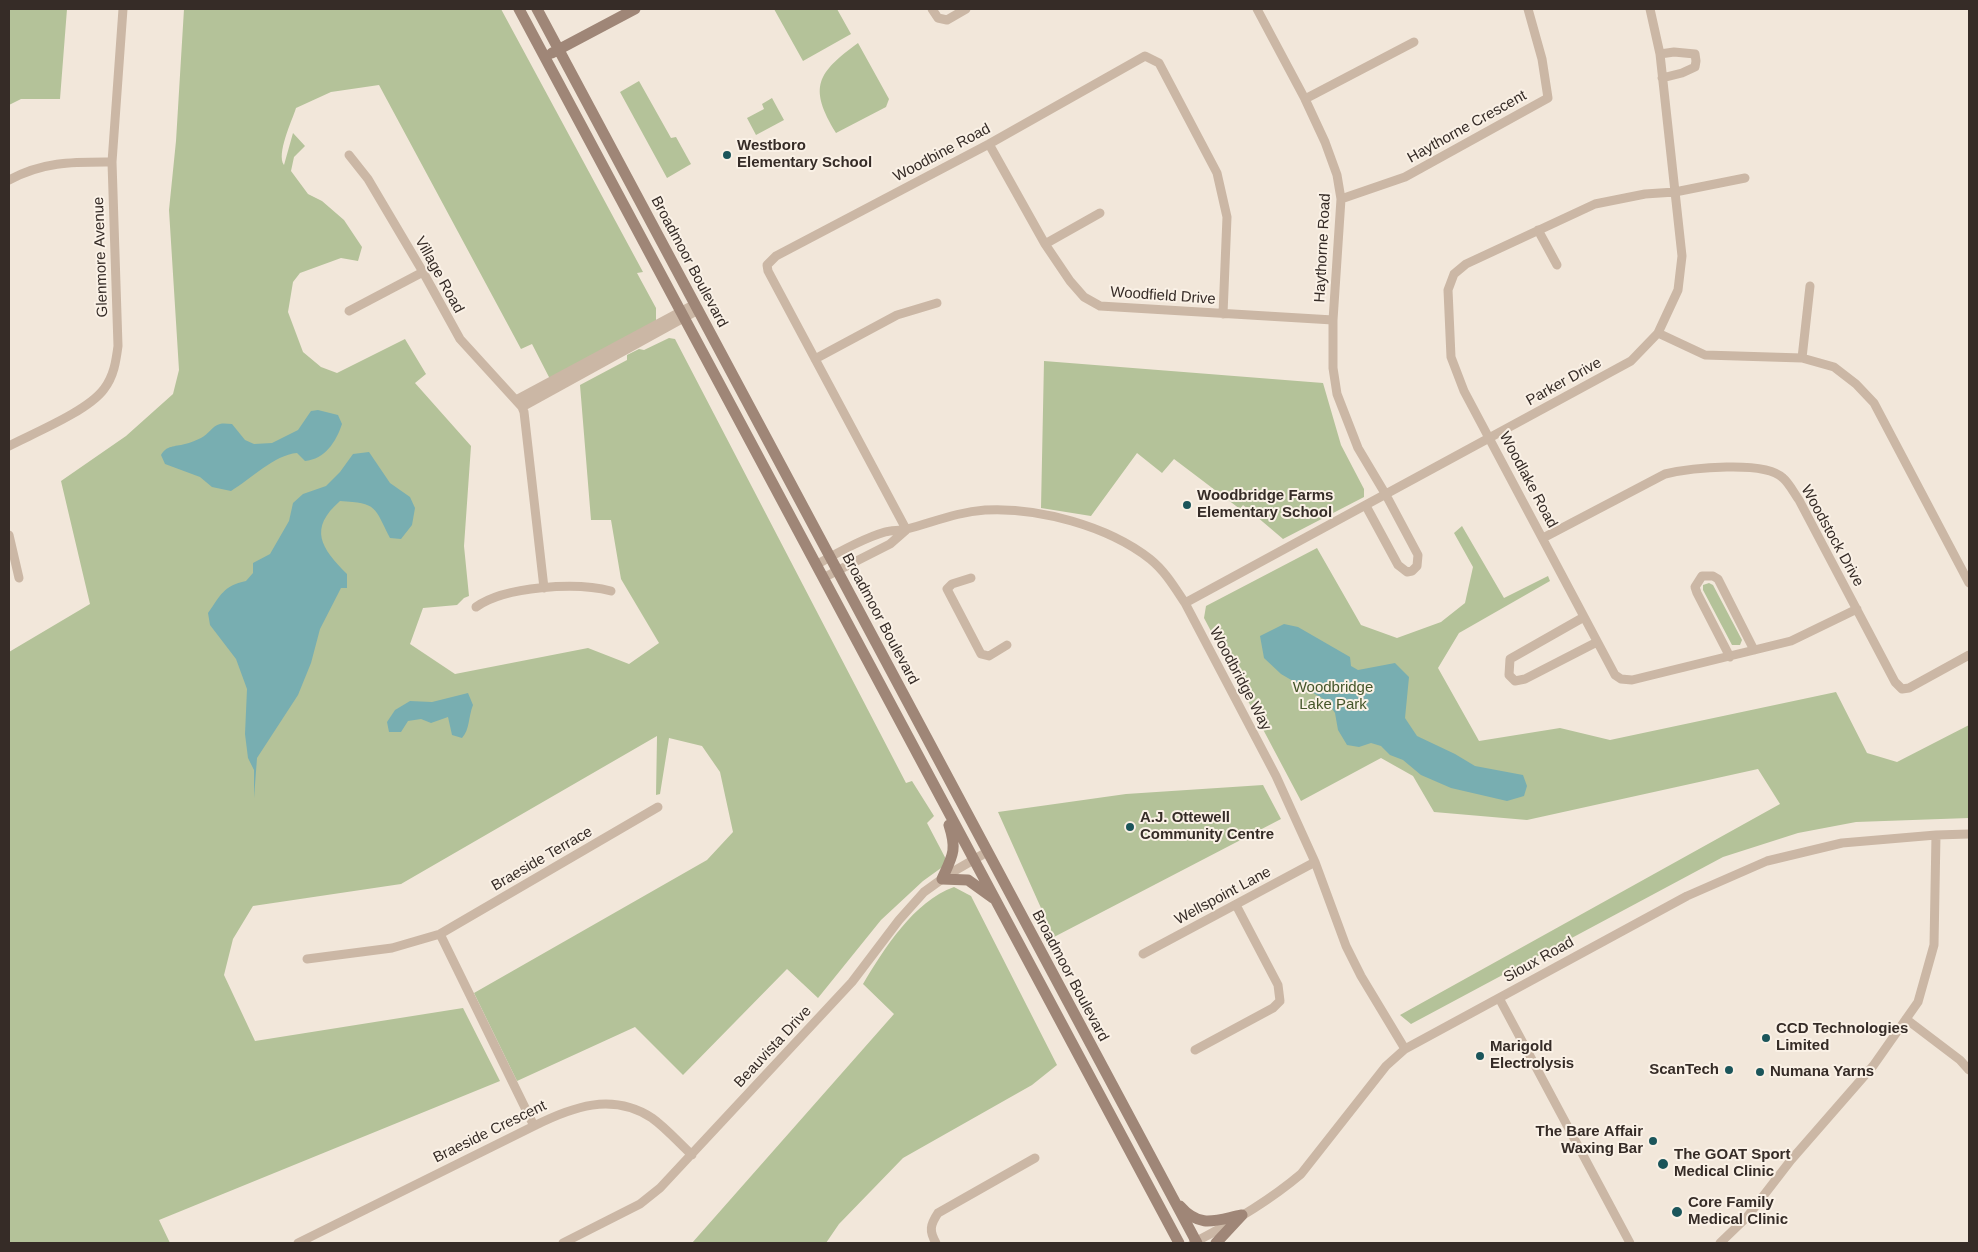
<!DOCTYPE html>
<html>
<head>
<meta charset="utf-8">
<style>
  body { margin:0 }
  #map { position:relative; width:1978px; height:1252px; overflow:hidden; background:#f2e7da; font-family:Helvetica,sans-serif }
  canvas { display:block }
  .frame { position:absolute; inset:0; border:10px solid #362c27; pointer-events:none }
</style>
</head>
<body>
<div id="map">
<canvas width="1978" height="1252"></canvas>
<div class="frame"></div>
</div>
<script>
const ctx = document.querySelector('canvas').getContext('2d');
ctx.lineJoin = 'round';
function fill(path, color) { ctx.fillStyle = color; ctx.fill(path, 'evenodd'); }
function stroke(path, color, width, dash) { ctx.strokeStyle = color; ctx.lineWidth = width; ctx.lineCap = dash ? 'butt' : 'round'; ctx.setLineDash(dash || []); ctx.stroke(path); }
function drawText(font, color, halo, rows, align = 'center') {
  ctx.font = font + ' Helvetica,sans-serif'; ctx.lineWidth = 4; ctx.setLineDash([]); ctx.textBaseline = 'middle'; ctx.strokeStyle = halo; ctx.fillStyle = color; for (const [text, x, y, turn = 0] of rows) {
    ctx.save(); ctx.translate(x, y); ctx.rotate((+turn || 0) * Math.PI / 180); ctx.textAlign = isNaN(turn) ? turn : align; if (halo) ctx.strokeText(text, 0, 0); ctx.fillText(text, 0, 0); ctx.restore();
  }
}
const green = new Path2D(`
  M 9,9 L 67,9 L 60,99 L 21,99 L 9,105 Z
  M 184,9 L 501,9 L 643,272 L 637,273 L 656,308 L 656,322 L 550,379 L 532,344 L 521,349 L 379,85 L 331,92 L 296,108 C 292,121 276,154 284,165 L 293,133 L 305,146 L 294,157 L 291,171 L 308,194 L 322,201 L 344,220 L 362,247 L 358,261 L 341,258 L 300,273 L 293,282 L 288,312 L 303,352 L 321,367 L 337,373 L 405,339 L 426,374 L 415,383 L 471,446 L 464,546 L 469,596 L 464,598 L 457,605 L 423,608 L 410,644 L 455,674 L 588,648 L 629,664 L 659,643 L 621,579 L 611,520 L 591,520 L 580,385 L 627,360 L 627,355 L 639,349 L 644,350 L 669,338 L 675,339 L 906,783 L 912,781 L 934,816 L 927,823 L 948,863 L 923,881 L 881,920 L 818,998 L 787,969 L 683,1075 L 635,1027 L 517,1081 L 474,993 L 707,860 L 733,832 L 720,772 L 702,746 L 669,738 L 660,794 L 656,795 L 657,736 L 401,884 L 253,906 L 233,939 L 224,975 L 255,1041 L 463,1008 L 500,1081 L 159,1220 L 170,1243 L 9,1243 L 9,652 L 90,604 L 61,481 L 126,436 L 173,394 L 179,370 L 169,210 L 176,141 Z
  M 774,9 L 837,9 L 851,34 L 803,61 Z
  M 858,43 L 889,99 L 886,107 L 836,133 C 808,87 817,73 858,43 Z
  M 639,81 L 671,138 L 676,137 L 691,164 L 667,178 L 620,92 Z
  M 772,98 L 784,120 L 756,135 L 747,118 L 764,109 L 762,104 Z
  M 1044,361 L 1323,383 L 1341,445 L 1364,489 L 1364,497 L 1283,539 L 1243,505 L 1240,509 L 1174,459 L 1162,473 L 1137,453 L 1091,516 L 1041,508 Z
  M 1462,526 L 1504,598 L 1548,576 L 1550,581 L 1459,633 L 1438,668 L 1479,741 L 1560,728 L 1610,740 L 1836,692 L 1867,753 L 1897,762 L 1969,725 L 1969,818 L 1856,822 L 1798,833 L 1723,857 L 1411,1024 L 1400,1015 L 1780,804 L 1758,769 L 1527,820 L 1434,812 L 1413,776 L 1381,758 L 1301,801 L 1204,618 L 1206,606 L 1317,548 L 1361,625 L 1397,638 L 1441,622 L 1465,603 L 1473,567 L 1454,533 Z
  M 1709,583 L 1713,585 L 1742,640 L 1740,645 L 1732,645 L 1703,590 L 1703,585 Z
  M 1263,785 L 1281,819 L 1054,937 L 998,812 L 1126,794 Z
  M 954,887 L 971,896 L 1057,1065 L 1032,1085 L 903,1158 L 839,1224 L 826,1243 L 692,1243 L 894,1014 L 863,984 C 884,949 914,901 954,887 Z`);
const water = new Path2D(`
  M 318,410 L 338,415 L 342,424 C 336,442 325,459 305,461 L 297,453 C 274,455 251,479 231,491 L 212,487 L 200,477 L 165,464 L 161,455 C 167,445 174,447 185,444 C 190,443 196,440 201,438 C 208,435 212,426 220,424 C 224,423 228,424 232,424 L 245,440 L 254,444 L 272,443 L 298,430 L 311,411 Z
  M 369,452 L 390,483 L 410,497 L 415,508 L 412,525 L 401,539 L 390,538 C 374,507 378,503 340,501 C 308,529 321,548 347,574 L 347,588 L 341,588 L 320,629 L 311,663 L 298,695 L 257,758 L 254,798 L 254,770 L 248,758 L 245,734 L 247,689 L 236,659 L 210,625 L 208,613 C 221,595 223,586 246,581 L 253,573 L 253,563 L 270,554 L 289,521 L 293,503 L 303,494 L 326,486 L 340,472 L 353,454 Z
  M 1284,624 L 1298,627 L 1350,657 L 1351,666 L 1358,670 L 1395,663 L 1409,677 L 1405,718 L 1417,736 L 1455,754 L 1475,766 L 1523,775 L 1527,786 L 1524,796 L 1507,801 L 1451,788 L 1421,775 L 1403,760 L 1390,755 L 1381,746 L 1371,743 L 1359,747 L 1347,745 L 1338,730 L 1335,713 L 1327,701 L 1281,674 L 1264,658 L 1260,636 Z
  M 468,693 L 473,705 C 468,718 470,729 462,738 L 452,735 L 448,717 L 431,723 L 421,719 L 408,721 L 401,732 L 389,732 L 387,722 L 395,710 L 410,701 L 432,702 Z`);
const street = new Path2D(`
  M 932,9 L 938,18 L 947,20 L 966,9
  M 1257,9 L 1305,99 L 1325,142 L 1337,175 L 1341,199 L 1333,320 L 1333,368 L 1337,394 L 1358,448 L 1386,495 L 1418,555 L 1417,566 L 1412,571 L 1407,572 L 1398,565 L 1366,506
  M 1660,54 L 1674,52 L 1695,54 L 1696,61 L 1695,67 L 1682,73 L 1662,78
  M 1305,99 L 1414,42
  M 989,144 L 1045,244 L 1070,281 L 1084,297 L 1100,306 L 1333,320
  M 349,155 L 368,179 L 423,272 L 460,339 L 522,407 L 524,412 L 544,588
  M 1745,178 L 1675,192 L 1645,194 L 1595,204 L 1466,264 L 1454,274 L 1448,290 L 1451,357 L 1464,391 L 1615,675 L 1621,679 L 1632,680 L 1791,641 L 1857,609
  M 9,180 C 44,161 74,162 112,162
  M 1341,199 L 1405,177 L 1548,98 L 1542,59 L 1528,9
  M 1538,230 L 1557,265
  M 1045,244 L 1100,213
  M 349,311 L 423,272
  M 1658,333 L 1705,355 L 1802,358 L 1834,367 L 1856,384 L 1874,403 L 1969,583
  M 1802,358 L 1810,286
  M 815,359 L 897,315 L 937,303
  M 516,400 L 695,304
  M 522,407 L 698,310
  M 9,446 C 34,433 88,411 104,389 C 114,376 116,361 118,346 L 112,162 L 123,9
  M 906,529 L 768,271 L 767,265 L 776,256 L 989,144 L 1145,56 L 1159,63 L 1217,173 L 1227,217 L 1223,314
  M 9,535 L 19,578
  M 1543,538 L 1665,474 C 1690,468 1765,460 1783,478 C 1789,483 1794,493 1799,500 L 1895,682 L 1902,689 L 1909,688 L 1969,655
  M 816,565 C 835,554 864,538 885,532 C 892,530 900,531 907,529 C 934,522 957,512 985,510 C 1038,507 1108,526 1150,559 C 1165,571 1175,588 1185,603 L 1276,776 L 1315,862 L 1346,946 L 1361,976 L 1405,1049
  M 823,578 L 890,544 L 906,530
  M 971,578 L 952,584 L 947,589 L 981,654 L 989,656 L 1007,645
  M 1185,603 L 1631,361 L 1658,333 L 1678,290 L 1682,256 L 1660,54 L 1650,9
  M 476,607 C 505,586 577,582 611,591
  M 1584,617 L 1510,659 L 1509,675 L 1515,681 L 1525,679 L 1597,642
  M 1730,657 L 1697,593 L 1695,587 L 1702,576 L 1713,576 L 1718,579 L 1754,650
  M 440,934 L 534,1126
  M 1143,954 L 1315,862
  M 307,959 L 392,948 L 440,934 L 658,807
  M 1499,998 L 1630,1243
  M 1906,1019 L 1960,1060 L 1969,1070
  M 1195,1050 L 1273,1008 L 1280,1001 L 1278,985 L 1236,905
  M 298,1243 L 534,1126 C 572,1107 612,1092 652,1118 C 666,1128 679,1143 692,1155
  M 563,1243 L 640,1204 L 660,1188 L 852,982 L 899,920 L 924,892 L 949,874 L 987,852
  M 936,1243 C 929,1231 930,1225 938,1213 L 1035,1158
  M 1193,1243 C 1230,1224 1268,1202 1301,1174 L 1386,1066 L 1405,1049 L 1687,896 L 1767,861 L 1842,843 L 1936,835 L 1969,834
  M 1720,1243 L 1747,1217 L 1791,1160 L 1873,1066 L 1918,1002 L 1934,945 L 1936,835`);
const secondary = new Path2D(`
  M 519,9 L 1179,1243
  M 537,9 L 1197,1243
  M 552,53 L 635,9
  M 949,825 C 957,850 953,855 942,879 L 968,880 L 993,898
  M 1180,1206 C 1200,1229 1216,1220 1242,1215
  M 1216,1243 L 1242,1215`);
const markers = [
  [727,155,5,"#1b555a"],
  [1187,505,5,"#1b555a"],
  [1130,827,5,"#1b555a"],
  [1766,1038,5,"#1b555a"],
  [1480,1056,5,"#1b555a"],
  [1729,1070,5,"#1b555a"],
  [1760,1072,5,"#1b555a"],
  [1653,1141,5,"#1b555a"],
  [1663,1164,6,"#1b555a"],
  [1677,1212,6,"#1b555a"]
];
const streetNames = [
  ["Haythorne Crescent",1467,127,-29],
  ["Woodbine Road",942,153,-28],
  ["Haythorne Road",1323,248,-87],
  ["Glenmore Avenue",101,257,-92],
  ["Broadmoor Boulevard",689,262,62],
  ["Village Road",439,275,61],
  ["Woodfield Drive",1163,296,4],
  ["Parker Drive",1564,382,-29],
  ["Woodlake Road",1528,480,62],
  ["Woodstock Drive",1832,536,61],
  ["Broadmoor Boulevard",880,619,62],
  ["Woodbridge Way",1240,679,62],
  ["Braeside Terrace",542,859,-30],
  ["Wellspoint Lane",1223,896,-28],
  ["Sioux Road",1539,960,-29],
  ["Broadmoor Boulevard",1070,976,62],
  ["Beauvista Drive",773,1047,-47],
  ["Braeside Crescent",490,1132,-26]
];
const poiNames = [
  ["Westboro",737,146],
  ["Elementary School",737,163],
  ["Woodbridge Farms",1197,496],
  ["Elementary School",1197,513],
  ["A.J. Ottewell",1140,818],
  ["Community Centre",1140,835],
  ["CCD Technologies",1776,1029],
  ["Limited",1776,1046],
  ["Marigold",1490,1047],
  ["Electrolysis",1490,1064],
  ["ScanTech",1719,1070,"right"],
  ["Numana Yarns",1770,1072],
  ["The Bare Affair",1643,1132,"right"],
  ["Waxing Bar",1643,1149,"right"],
  ["The GOAT Sport",1674,1155],
  ["Medical Clinic",1674,1172],
  ["Core Family",1688,1203],
  ["Medical Clinic",1688,1220]
];
const parkNames = [
  ["Woodbridge",1333,688],
  ["Lake Park",1333,705]
];
fill(green, '#b4c299');
fill(water, '#78aeb1');
stroke(street, '#cbb7a5', 9);
stroke(secondary, '#9f8677', 11);
for (const [x, y, r, color] of markers) { const dot = new Path2D(); dot.arc(x, y, r, 0, 2 * Math.PI); ctx.fillStyle = color; ctx.fill(dot); stroke(dot, '#faf1e6', 2); }
drawText('15px', '#362c27', '#faf1e6', streetNames);
drawText('bold 15px', '#362c27', '#faf1e6', poiNames, 'left');
drawText('15px', '#45562a', '#faf1e6', parkNames);
</script>
</body>
</html>
